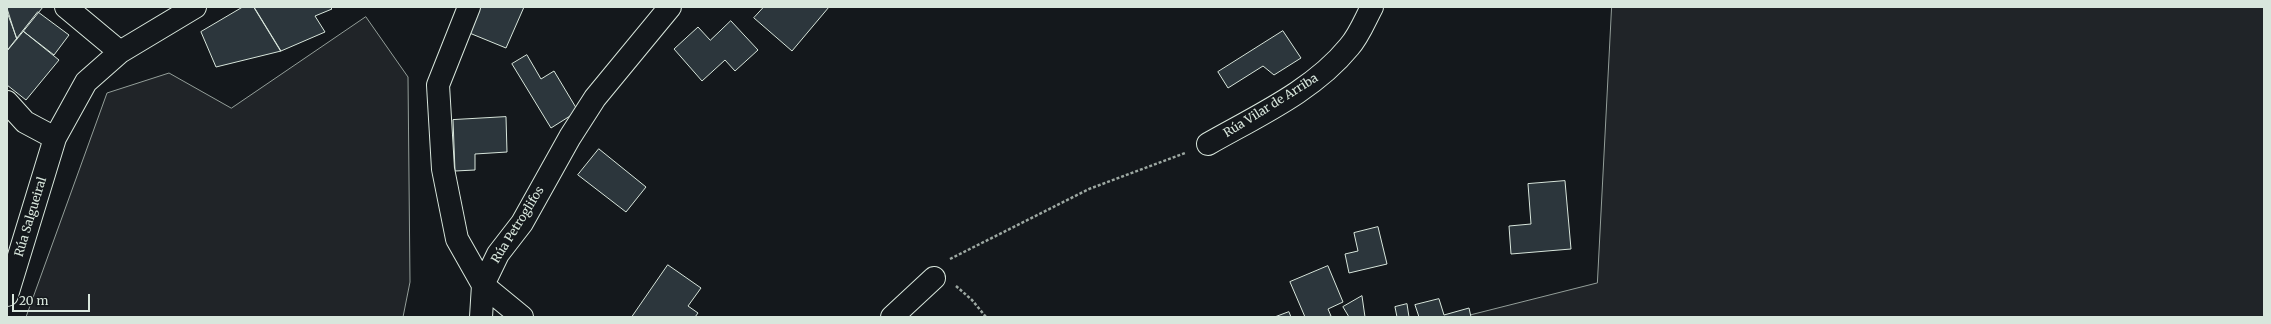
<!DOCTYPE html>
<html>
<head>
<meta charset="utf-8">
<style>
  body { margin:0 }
  #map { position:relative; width:2271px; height:324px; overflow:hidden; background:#14181c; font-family:Merriweather,serif }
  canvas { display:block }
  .frame { position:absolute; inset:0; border:8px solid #d8e6dc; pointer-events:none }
  .scale { position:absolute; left:12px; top:294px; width:78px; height:18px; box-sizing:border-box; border:2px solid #d8e6dc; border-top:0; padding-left:5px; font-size:12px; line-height:14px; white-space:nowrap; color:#d8e6dc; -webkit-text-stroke:3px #14181c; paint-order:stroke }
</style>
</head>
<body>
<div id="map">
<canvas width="2271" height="324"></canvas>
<div class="frame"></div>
<div class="scale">20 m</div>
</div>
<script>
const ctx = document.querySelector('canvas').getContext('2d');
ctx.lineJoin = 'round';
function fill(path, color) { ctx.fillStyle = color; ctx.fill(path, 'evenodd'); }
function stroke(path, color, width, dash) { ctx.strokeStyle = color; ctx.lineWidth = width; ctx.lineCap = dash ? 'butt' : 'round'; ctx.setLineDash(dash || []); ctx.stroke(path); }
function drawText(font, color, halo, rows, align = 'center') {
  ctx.font = font + ' Merriweather,serif'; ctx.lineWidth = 3; ctx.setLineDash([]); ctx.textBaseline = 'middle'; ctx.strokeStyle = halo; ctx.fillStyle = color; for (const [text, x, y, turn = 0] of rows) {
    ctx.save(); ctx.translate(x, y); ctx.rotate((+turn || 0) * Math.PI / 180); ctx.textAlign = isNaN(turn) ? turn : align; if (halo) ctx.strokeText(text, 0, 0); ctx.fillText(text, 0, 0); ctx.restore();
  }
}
const green = new Path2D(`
  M 1612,7 L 2264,7 L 2264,317 L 1462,317 L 1597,283 Z
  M 366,17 L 408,77 L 410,282 L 403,317 L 26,317 L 107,93 L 169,73 L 231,108 Z`);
const building = new Path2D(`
  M 7,7 L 43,7 L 17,39 Z
  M 243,7 L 254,7 L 281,51 L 216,67 L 201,32 Z
  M 254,7 L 330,7 L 332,9 L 315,16 L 325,32 L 281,51 Z
  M 478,7 L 524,7 L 506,48 L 467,32 Z
  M 764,7 L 829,7 L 792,51 L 754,18 Z
  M 7,12 L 17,39 L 7,51 Z
  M 38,12 L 69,35 L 54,55 L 23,31 Z
  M 731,21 L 758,50 L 735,71 L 725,60 L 702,81 L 674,49 L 698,27 L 710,40 Z
  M 23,31 L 59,60 L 26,100 L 7,85 L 7,51 Z
  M 1283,31 L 1301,58 L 1274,75 L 1263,66 L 1228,88 L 1218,72 Z
  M 527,55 L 541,79 L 554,71 L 578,111 L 551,128 L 512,64 Z
  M 506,117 L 507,152 L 475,154 L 475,170 L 455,171 L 453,120 Z
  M 599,149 L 646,187 L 626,212 L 578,175 Z
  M 1565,181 L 1571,249 L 1511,254 L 1509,226 L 1531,224 L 1528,184 Z
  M 1378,227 L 1387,264 L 1349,273 L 1345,254 L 1358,251 L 1354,233 Z
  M 668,265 L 701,288 L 688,306 L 698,313 L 695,317 L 632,317 Z
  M 1328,266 L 1343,302 L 1328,309 L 1331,316 L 1327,317 L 1305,317 L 1290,282 Z
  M 1362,296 L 1365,317 L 1349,317 L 1343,307 Z
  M 1439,299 L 1444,315 L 1469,308 L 1471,317 L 1419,317 L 1415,305 Z
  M 1407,304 L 1409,317 L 1397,317 L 1395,307 Z
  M 1289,312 L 1291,317 L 1275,317 Z`);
const path = new Path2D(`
  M 950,259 L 1089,189 L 1185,153
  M 956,286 L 972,300 L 986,317`);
const minor = new Path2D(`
  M 66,7 L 120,52
  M 469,7 L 438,85 L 443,169 L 457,239 L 483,285 L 522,317
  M 7,102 L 25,122 L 55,138
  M 1208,144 C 1257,116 1313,91 1349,47 C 1359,36 1365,20 1372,7
  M 7,295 L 55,138 L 86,82 L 120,52 L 195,7
  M 481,317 L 483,285 L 498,254 L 522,223 L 570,137 L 595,98 L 670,7
  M 892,317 L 934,278`);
const streetNames = [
  ["Rúa Vilar de Arriba",1271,106,-32],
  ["Rúa Salgueiral",31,217,-73],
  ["Rúa Petroglifos",518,225,-58]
];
fill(green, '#202428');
stroke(green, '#939e99', 1);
fill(building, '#2c363c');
stroke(building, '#d8e6dc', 1);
stroke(minor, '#d8e6dc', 24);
stroke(path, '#9da8a2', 2.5, [3, 2]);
stroke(minor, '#14181c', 22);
drawText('12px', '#d8e6dc', '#14181c', streetNames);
</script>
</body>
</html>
